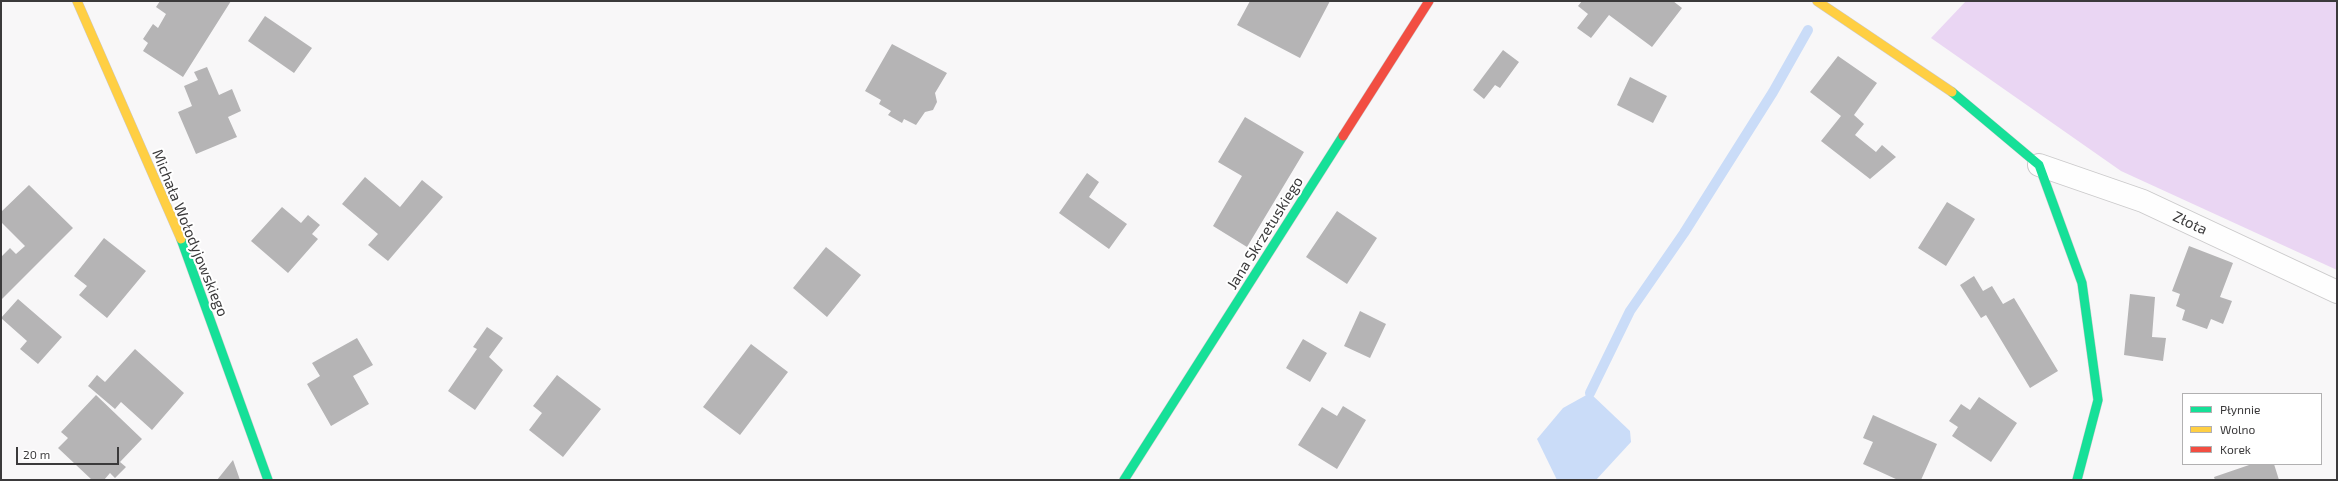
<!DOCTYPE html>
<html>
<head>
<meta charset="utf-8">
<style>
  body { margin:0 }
  #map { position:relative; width:2338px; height:481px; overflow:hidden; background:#f8f7f8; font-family:"Exo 2",sans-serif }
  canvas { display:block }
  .frame { position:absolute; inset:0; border:2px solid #3b3a3b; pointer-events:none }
  .legend { position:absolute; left:2182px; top:393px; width:140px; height:72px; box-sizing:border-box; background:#fff; border:1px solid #b1b0b1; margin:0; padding:5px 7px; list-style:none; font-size:12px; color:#3b3a3b }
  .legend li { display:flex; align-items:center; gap:8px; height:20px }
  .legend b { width:20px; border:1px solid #b1b0b1 }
  .scale { position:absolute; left:16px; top:447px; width:103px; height:18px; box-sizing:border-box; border:2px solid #3b3a3b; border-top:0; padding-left:5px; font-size:12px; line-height:14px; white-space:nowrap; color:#3b3a3b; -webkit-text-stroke:3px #fff; paint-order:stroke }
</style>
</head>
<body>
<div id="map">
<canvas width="2338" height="481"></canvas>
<div class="frame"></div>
<ul class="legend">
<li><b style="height:5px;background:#16e098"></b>Płynnie</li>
<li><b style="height:5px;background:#ffcf43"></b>Wolno</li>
<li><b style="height:5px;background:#f24e42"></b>Korek</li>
</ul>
<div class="scale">20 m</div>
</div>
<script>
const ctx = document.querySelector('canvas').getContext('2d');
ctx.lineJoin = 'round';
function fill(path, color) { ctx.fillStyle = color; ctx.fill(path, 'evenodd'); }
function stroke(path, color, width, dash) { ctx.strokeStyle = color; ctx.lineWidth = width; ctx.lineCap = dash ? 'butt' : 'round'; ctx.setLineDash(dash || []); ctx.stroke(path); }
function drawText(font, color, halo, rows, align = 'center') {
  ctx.font = font + ' "Exo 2",sans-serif'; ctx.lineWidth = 4; ctx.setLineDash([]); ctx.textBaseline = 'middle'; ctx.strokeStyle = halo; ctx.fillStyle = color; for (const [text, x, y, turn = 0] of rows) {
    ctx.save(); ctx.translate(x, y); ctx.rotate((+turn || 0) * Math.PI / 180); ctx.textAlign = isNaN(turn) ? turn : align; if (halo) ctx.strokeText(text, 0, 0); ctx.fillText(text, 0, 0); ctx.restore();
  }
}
const green = new Path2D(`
  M 1966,1 L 2337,1 L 2337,270 L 2121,171 L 1931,38 Z`);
const water = new Path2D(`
  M 1590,393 L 1630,431 L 1631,442 L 1596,480 L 1557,480 L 1537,439 L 1563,408 Z`);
const stream = new Path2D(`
  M 1590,393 L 1630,311 L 1684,233 L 1773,92 L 1808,30`);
const building = new Path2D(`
  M 160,1 L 231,1 L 183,77 L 143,51 L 148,43 L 143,39 L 153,24 L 158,28 L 166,14 L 156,7 Z
  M 1250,1 L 1330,1 L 1300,58 L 1237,25 Z
  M 1582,1 L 1673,1 L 1682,8 L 1652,47 L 1609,15 L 1591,38 L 1577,28 L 1588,14 L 1578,6 Z
  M 265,16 L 312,48 L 294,73 L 248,41 Z
  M 892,44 L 947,73 L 935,93 L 937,102 L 933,110 L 925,112 L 916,125 L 904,119 L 902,123 L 888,115 L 891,111 L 879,104 L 881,100 L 865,91 Z
  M 1503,50 L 1519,62 L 1500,88 L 1495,85 L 1484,99 L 1473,90 Z
  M 1838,56 L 1877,83 L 1854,115 L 1864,124 L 1855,135 L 1876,152 L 1882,145 L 1896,157 L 1870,179 L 1821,141 L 1841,116 L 1810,92 Z
  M 207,67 L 219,95 L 232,89 L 241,111 L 228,117 L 237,137 L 196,154 L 178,112 L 192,106 L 184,86 L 198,80 L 194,72 Z
  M 1630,77 L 1667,96 L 1653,123 L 1617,105 Z
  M 1245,117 L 1304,152 L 1247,247 L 1213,226 L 1242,176 L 1218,162 Z
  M 1087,173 L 1099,182 L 1089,197 L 1127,224 L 1109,249 L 1059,213 Z
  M 365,177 L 400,207 L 422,180 L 443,197 L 388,261 L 368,245 L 378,234 L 342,204 Z
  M 29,185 L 73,228 L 1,300 L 1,257 L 10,248 L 16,254 L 25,246 L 1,222 L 1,212 Z
  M 1947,202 L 1975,219 L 1946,266 L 1918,248 Z
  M 282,207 L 301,223 L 308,215 L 320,225 L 312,234 L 318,239 L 288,273 L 251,241 Z
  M 1337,211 L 1377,238 L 1347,284 L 1306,257 Z
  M 104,238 L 146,271 L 107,318 L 79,295 L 87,286 L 74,276 Z
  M 2189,246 L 2233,263 L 2220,297 L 2232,301 L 2223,324 L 2211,319 L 2207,329 L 2182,320 L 2185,310 L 2176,306 L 2180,294 L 2172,291 Z
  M 826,247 L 861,275 L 827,317 L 793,288 Z
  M 1974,276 L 1983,291 L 1992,286 L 2003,304 L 2014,298 L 2058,371 L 2030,388 L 1986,315 L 1981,318 L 1960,285 Z
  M 2130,294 L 2155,297 L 2152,337 L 2166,338 L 2163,361 L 2124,355 Z
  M 18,299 L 62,337 L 38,364 L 20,349 L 27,341 L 1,318 Z
  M 1360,311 L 1386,324 L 1370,358 L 1344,346 Z
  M 487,327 L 503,338 L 489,357 L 503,370 L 475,410 L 448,391 L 477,349 L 473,347 Z
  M 357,338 L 373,365 L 353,376 L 369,404 L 331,426 L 307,384 L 320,376 L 312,363 Z
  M 1303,339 L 1327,353 L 1310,382 L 1286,368 Z
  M 751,344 L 788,372 L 740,435 L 703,407 Z
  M 135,349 L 184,393 L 152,430 L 121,402 L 115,409 L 88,386 L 97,375 L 105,382 Z
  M 557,375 L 601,409 L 563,457 L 529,430 L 542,413 L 533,406 Z
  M 96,395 L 142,439 L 120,462 L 126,467 L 115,478 L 110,473 L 104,480 L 92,480 L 58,448 L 68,438 L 61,432 Z
  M 1979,397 L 2017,423 L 1991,462 L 1952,436 L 1958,427 L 1949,421 L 1961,404 L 1970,410 Z
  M 1343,406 L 1366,420 L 1337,469 L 1298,445 L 1322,407 L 1337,416 Z
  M 1873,415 L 1937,444 L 1921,480 L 1898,480 L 1863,464 L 1873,442 L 1863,438 Z
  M 233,460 L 240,480 L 217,480 Z
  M 2252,464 L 2274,464 L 2279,480 L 2215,480 L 2214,477 Z`);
const street = new Path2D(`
  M 2039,165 L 2143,201 L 2337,292`);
const fast = new Path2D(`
  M 1952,92 L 2039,165 L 2082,283 L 2098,400 L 2077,480
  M 181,239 L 268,480
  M 1124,480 L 1343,136`);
const slow = new Path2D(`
  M 77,1 L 181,239
  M 1817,1 L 1952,92`);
const jam = new Path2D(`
  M 1343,136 L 1429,1`);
const streetNames = [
  ["Złota",2190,223,25],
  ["Michała Wołodyjowskiego",190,233,68],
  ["Jana Skrzetuskiego",1265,233,-58]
];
fill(green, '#ead6f3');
fill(water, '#cadcf8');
stroke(stream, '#cadcf8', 10);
fill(building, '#b5b4b5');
stroke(street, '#cbcacb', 24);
stroke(fast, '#cbcacb', 10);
stroke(slow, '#cbcacb', 10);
stroke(jam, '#cbcacb', 10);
stroke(street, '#fefefe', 22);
stroke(fast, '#16e098', 9);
stroke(slow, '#ffcf43', 9);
stroke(jam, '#f24e42', 9);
drawText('15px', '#3b3a3b', '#fff', streetNames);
</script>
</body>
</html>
